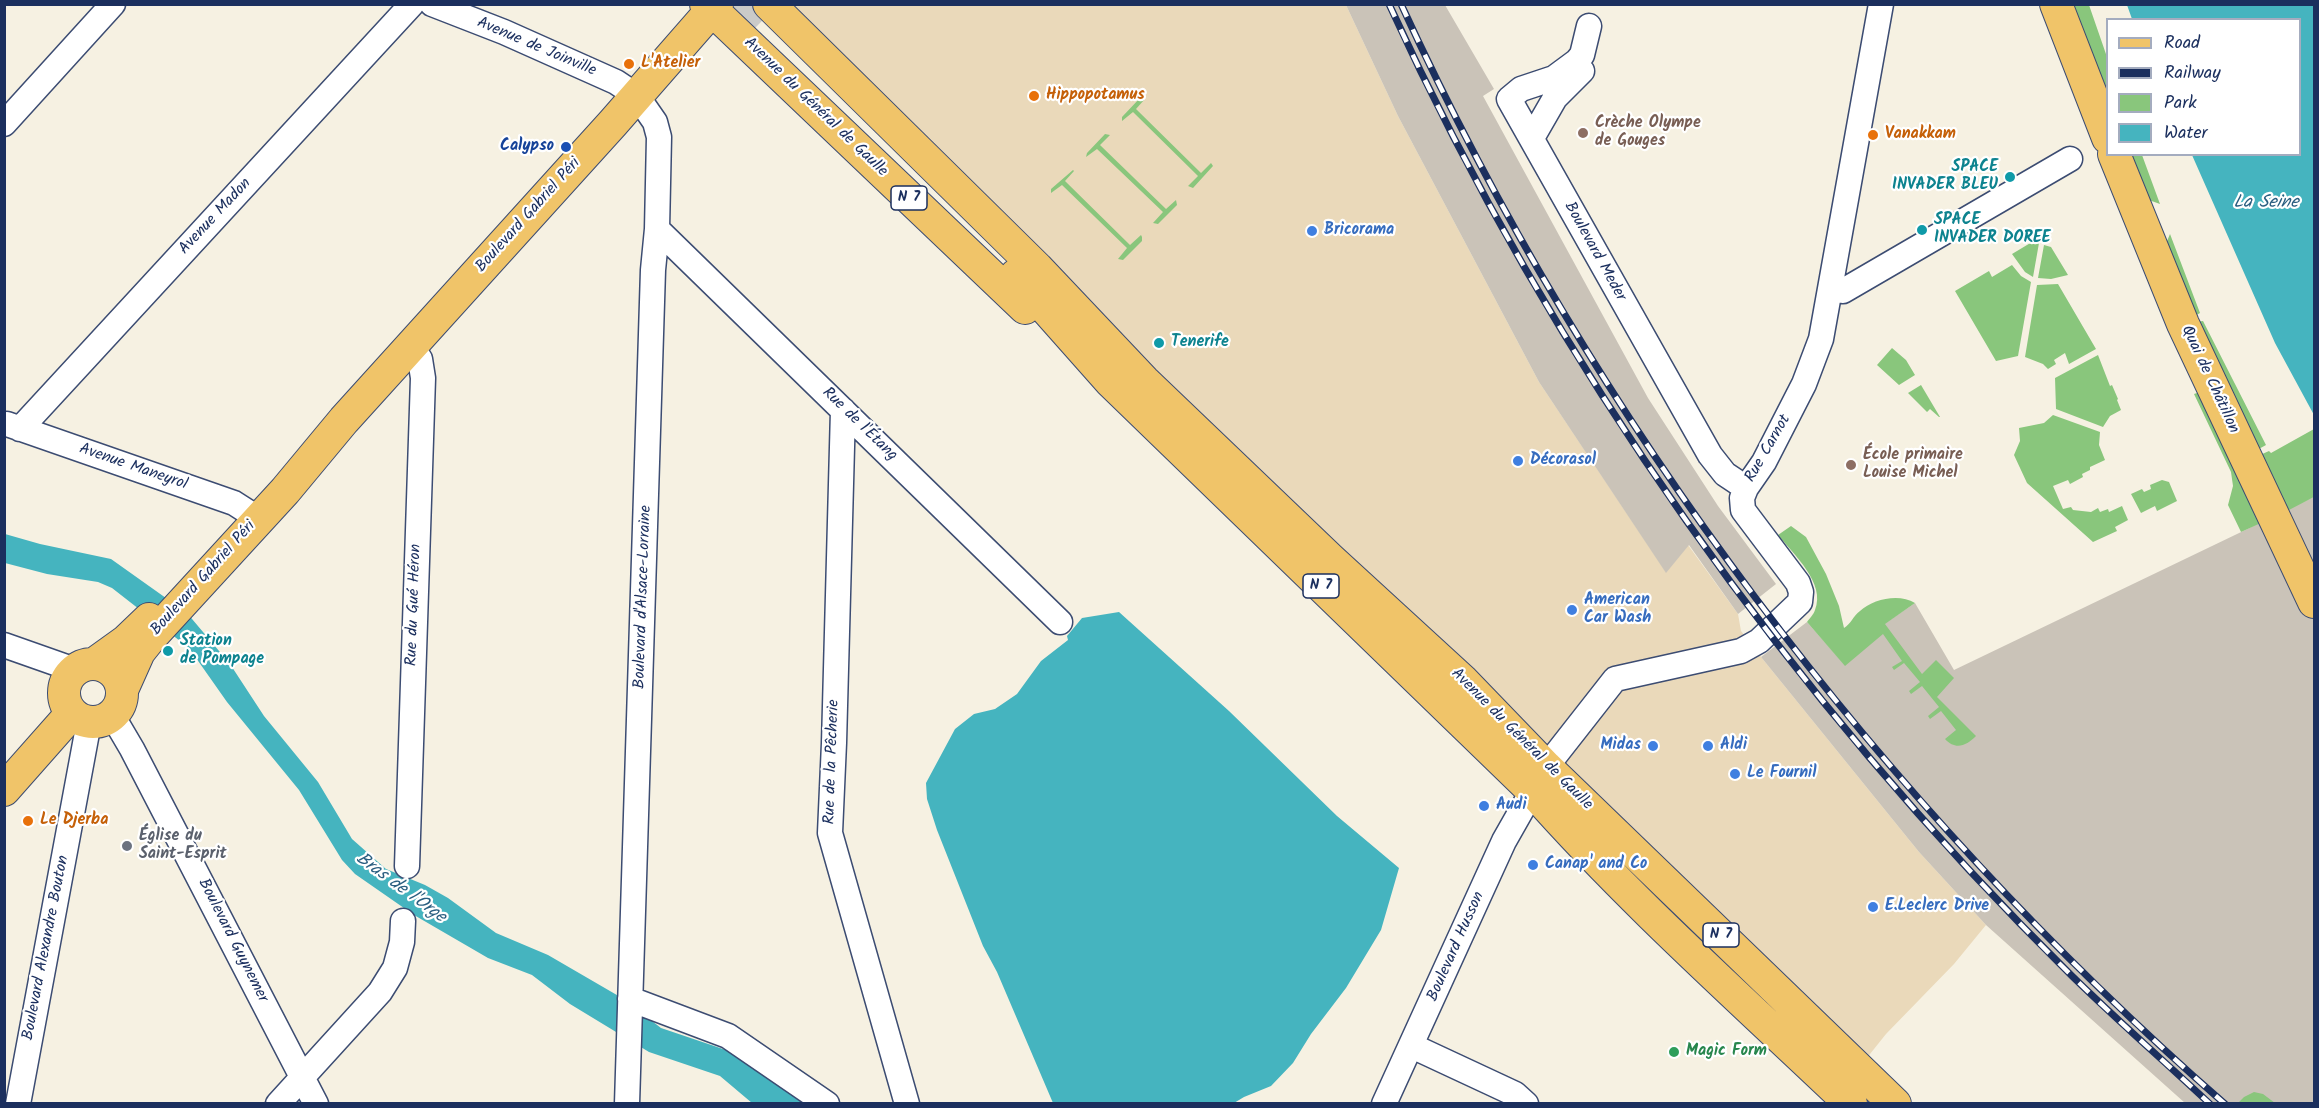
<!DOCTYPE html>
<html>
<head>
<meta charset="utf-8">
<style>
  body { margin:0 }
  #map { position:relative; width:2319px; height:1108px; overflow:hidden; background:#f6f1e2; font-family:Kalam,sans-serif }
  canvas { display:block }
  .frame { position:absolute; inset:0; border:6px solid #1b2f5e; pointer-events:none }
  .legend { position:absolute; left:2106px; top:18px; width:195px; height:138px; box-sizing:border-box; background:#fff; border:2px solid #a4acbf; margin:0; padding:8px 10px; list-style:none; font-size:18px; color:#1b2f5e }
  .legend li { display:flex; align-items:center; gap:12px; height:30px }
  .legend b { width:30px; border:2px solid #a4acbf }
</style>
</head>
<body>
<div id="map">
<canvas width="2319" height="1108"></canvas>
<div class="frame"></div>
<ul class="legend">
<li><b style="height:8px;background:#f0c469"></b>Road</li>
<li><b style="height:8px;background:#1b2f5e"></b>Railway</li>
<li><b style="height:16px;background:#89c67c"></b>Park</li>
<li><b style="height:16px;background:#45b4bf"></b>Water</li>
</ul>
</div>
<script>
const ctx = document.querySelector('canvas').getContext('2d');
ctx.lineJoin = 'round';
function fill(path, color) { ctx.fillStyle = color; ctx.fill(path, 'evenodd'); }
function stroke(path, color, width, dash) { ctx.strokeStyle = color; ctx.lineWidth = width; ctx.lineCap = dash ? 'butt' : 'round'; ctx.setLineDash(dash || []); ctx.stroke(path); }
function drawText(font, color, halo, rows, align = 'center') {
  ctx.font = font + ' Kalam,sans-serif'; ctx.lineWidth = 4.5; ctx.setLineDash([]); ctx.textBaseline = 'middle'; ctx.strokeStyle = halo; ctx.fillStyle = color; for (const [text, x, y, turn = 0] of rows) {
    ctx.save(); ctx.translate(x, y); ctx.rotate((+turn || 0) * Math.PI / 180); ctx.textAlign = isNaN(turn) ? turn : align; if (halo) ctx.strokeText(text, 0, 0); ctx.fillText(text, 0, 0); ctx.restore();
  }
}
const built = new Path2D(`
  M 769,5 L 1346,5 L 1398,116 L 1539,382 L 1666,572 L 1688,545 L 1738,614 L 1741,631 L 1761,657 L 1919,852 L 1986,925 L 1954,964 L 1886,1034 L 1858,1069 Z`);
const industrial = new Path2D(`
  M 1346,5 L 1445,5 L 1494,89 L 1483,96 L 1648,398 L 1718,506 L 1776,584 L 1738,614 L 1689,545 L 1666,573 L 1539,382 L 1398,116 Z
  M 2314,497 L 2314,1103 L 2185,1103 L 1986,925 L 1919,852 L 1761,657 L 1807,622 L 1845,665 L 1884,624 L 1915,603 L 1954,670 Z`);
const green = new Path2D(`
  M 2071,5 L 2089,5 L 2107,57 L 2107,102 Z
  M 1140,98 L 1144,100 L 1136,109 L 1201,173 L 1211,163 L 1213,166 L 1193,188 L 1188,186 L 1198,176 L 1133,112 L 1122,121 L 1122,117 Z
  M 1105,134 L 1110,135 L 1100,145 L 1166,209 L 1176,200 L 1177,205 L 1158,224 L 1153,223 L 1163,212 L 1097,149 L 1086,157 L 1087,153 Z
  M 2128,155 L 2142,155 L 2160,204 L 2146,199 Z
  M 1073,170 L 1074,171 L 1065,181 L 1130,245 L 1141,235 L 1142,237 L 1142,241 L 1123,260 L 1118,259 L 1127,248 L 1062,185 L 1051,193 L 1051,189 Z
  M 2170,234 L 2200,313 L 2193,317 L 2165,246 Z
  M 2032,242 L 2039,243 L 2033,277 L 2025,272 L 2012,254 Z
  M 2044,245 L 2051,247 L 2068,275 L 2051,279 L 2038,278 Z
  M 2012,265 L 2021,276 L 2031,282 L 2018,356 L 1996,361 L 1955,291 L 1989,271 L 1992,277 Z
  M 2058,284 L 2096,349 L 2069,364 L 2065,353 L 2054,360 L 2056,364 L 2048,369 L 2043,364 L 2025,357 L 2037,285 Z
  M 2203,321 L 2266,445 L 2257,450 L 2195,322 Z
  M 1892,348 L 1906,360 L 1915,375 L 1899,385 L 1877,365 Z
  M 2098,355 L 2110,386 L 2112,385 L 2118,399 L 2117,400 L 2121,410 L 2110,416 L 2103,427 L 2056,409 L 2055,378 Z
  M 1921,385 L 1940,417 L 1939,417 L 1930,409 L 1927,412 L 1908,393 Z
  M 2200,392 L 2261,523 L 2241,532 L 2228,505 L 2233,486 L 2231,472 L 2194,394 Z
  M 2053,415 L 2100,432 L 2099,445 L 2105,460 L 2090,467 L 2090,470 L 2082,474 L 2083,477 L 2070,484 L 2068,480 L 2053,486 L 2063,509 L 2071,507 L 2073,510 L 2091,512 L 2098,508 L 2100,512 L 2108,509 L 2109,512 L 2122,506 L 2128,520 L 2115,527 L 2117,531 L 2093,542 L 2027,483 L 2014,455 L 2020,441 L 2019,428 L 2044,423 Z
  M 2314,429 L 2314,497 L 2287,511 L 2260,455 L 2269,451 L 2271,453 Z
  M 2162,480 L 2169,482 L 2177,501 L 2157,511 L 2155,506 L 2141,513 L 2131,494 L 2142,489 L 2144,492 L 2151,489 L 2150,485 Z
  M 1791,526 L 1806,537 L 1826,574 L 1839,606 L 1844,628 C 1851,624 1853,616 1860,611 C 1873,599 1899,593 1915,603 L 1885,624 L 1922,674 L 1936,660 L 1954,678 L 1937,697 L 1976,736 C 1967,745 1956,751 1945,739 L 1956,730 L 1941,711 L 1930,719 L 1928,716 L 1939,707 L 1922,686 L 1911,694 L 1909,691 L 1920,682 L 1904,663 L 1894,670 L 1892,667 L 1902,661 L 1883,634 L 1845,666 L 1807,622 C 1809,619 1814,614 1815,610 C 1826,583 1794,555 1778,535 Z
  M 2254,1092 L 2263,1094 L 2275,1103 L 2238,1103 L 2244,1097 Z`);
const water = new Path2D(`
  M 2127,5 L 2314,5 L 2314,415 L 2275,343 L 2192,155 L 2300,154 L 2300,20 L 2132,19 Z
  M 5,534 L 40,544 L 111,559 L 187,613 L 230,664 L 264,716 L 318,782 L 352,839 L 386,869 L 425,885 L 448,898 L 496,933 L 548,955 L 622,998 L 661,1028 L 726,1050 L 809,1103 L 752,1103 L 720,1076 L 649,1052 L 570,1004 L 532,975 L 488,958 L 414,915 L 355,874 L 342,860 L 299,790 L 227,702 L 189,648 L 112,588 L 98,582 L 47,574 L 5,563 Z
  M 1119,612 L 1229,711 L 1337,816 L 1399,868 L 1381,930 L 1346,988 L 1311,1034 L 1293,1063 L 1271,1086 L 1244,1097 L 1234,1103 L 1053,1103 L 997,972 L 983,946 L 937,830 L 927,799 L 926,783 L 955,729 L 974,714 L 995,709 L 1017,694 L 1041,661 L 1068,640 L 1067,636 L 1082,618 Z`);
const majorTunnel = new Path2D(`
  M 736,4 L 758,25`);
const minor = new Path2D(`
  M 432,4 L 504,32 L 616,82 L 637,96 L 655,122 L 659,137 L 657,229 L 653,270 L 627,1104
  M 1589,26 L 1582,55 L 1577,61 L 1554,78 L 1521,89 L 1509,99 L 1710,455 L 1725,474 L 1746,488
  M 4,124 L 113,4
  M 1532,138 L 1555,98 L 1582,71
  M 657,229 L 1060,622
  M 1831,289 L 1843,291 L 2070,159
  M 843,410 L 834,743 L 830,833 L 907,1104
  M 7,424 L 234,503 L 259,519
  M 20,429 L 412,4
  M 4,645 L 75,670
  M 112,715 L 132,749 L 316,1104
  M 407,866 L 423,378 L 420,359 L 411,347
  M 630,999 L 728,1036 L 827,1104
  M 1412,1046 L 1515,1094 L 1526,1104
  M 18,1104 L 89,722
  M 278,1104 L 380,992 L 395,968 L 402,942 L 403,921
  M 1384,1104 L 1504,841 L 1546,767 L 1615,679 L 1741,651 L 1759,641 L 1800,602 L 1801,592 L 1798,583 L 1743,510 L 1742,498 L 1746,488 L 1764,462 L 1804,384 L 1821,339 L 1881,4`);
const major = new Path2D(`
  M 706,4 L 1025,308
  M 769,4 L 1037,268 L 1144,381 L 1330,559 L 1463,681 L 1546,767 L 1895,1104
  M 2056,4 L 2108,138
  M 2114,154 L 2183,324 L 2314,602
  M 1016,275 L 1110,381 L 1533,791 C 1631,902 1744,1002 1851,1104
  M 94,664 L 126,641 L 149,619
  M64 693a29 29 0 1 1 58 0a29 29 0 1 1-58 0Z
  M 122,690 L 139,652 L 151,637 L 285,491 L 344,420 L 613,123 L 717,4
  M 4,790 L 72,713`);
const rail = new Path2D(`
  M 1389,4 C 1553,364 1791,699 2072,976 C 2117,1020 2164,1061 2210,1104
  M 1401,4 C 1593,423 1879,801 2225,1104`);
const markers = [
  [629,64,6,"#e8710a"],
  [1034,96,6,"#e8710a"],
  [1583,133,6,"#8d6e63"],
  [1873,135,6,"#e8710a"],
  [566,147,6,"#1a4fb4"],
  [2010,177,6,"#0f9aa8"],
  [1922,230,6,"#0f9aa8"],
  [1312,231,6,"#3f7fe0"],
  [1159,343,6,"#0f9aa8"],
  [1518,461,6,"#3f7fe0"],
  [1851,465,6,"#8d6e63"],
  [1572,610,6,"#3f7fe0"],
  [168,651,6,"#0f9aa8"],
  [1653,746,6,"#3f7fe0"],
  [1708,746,6,"#3f7fe0"],
  [1735,774,6,"#3f7fe0"],
  [1484,806,6,"#3f7fe0"],
  [28,821,6,"#e8710a"],
  [127,846,6,"#6b7280"],
  [1533,865,6,"#3f7fe0"],
  [1873,907,6,"#3f7fe0"],
  [1674,1052,6,"#2e9e5b"]
];
const shields = [
  [909,198,36],
  [1321,586,36],
  [1721,935,36]
];
const shieldNames = [
  ["N 7",909,198],
  ["N 7",1321,586],
  ["N 7",1721,935]
];
const streetNames = [
  ["Avenue de Joinville",536,48,23],
  ["Avenue du Général de Gaulle",815,108,44],
  ["Boulevard Gabriel Péri",529,216,-48],
  ["Avenue Madon",216,217,-47],
  ["Boulevard Meder",1594,252,61],
  ["Quai de Châtillon",2209,380,65],
  ["Rue de l'Étang",859,425,44],
  ["Rue Carnot",1769,449,-60],
  ["Avenue Maneyrol",133,468,19],
  ["Boulevard Gabriel Péri",204,579,-48],
  ["Boulevard d'Alsace-Lorraine",644,597,-88],
  ["Rue du Gué Héron",415,605,-88],
  ["Avenue du Général de Gaulle",1521,740,45],
  ["Rue de la Pêcherie",833,762,-88],
  ["Boulevard Guynemer",232,941,63],
  ["Boulevard Husson",1457,947,-66],
  ["Boulevard Alexandre Bouton",47,948,-79]
];
const foodNames = [
  ["L'Atelier",641,64],
  ["Hippopotamus",1046,96],
  ["Vanakkam",1885,135],
  ["Le Djerba",40,821]
];
const educationNames = [
  ["Crèche Olympe",1595,124],
  ["de Gouges",1595,142],
  ["École primaire",1863,456],
  ["Louise Michel",1863,474]
];
const transitNames = [
  ["Calypso",554,147]
];
const cultureNames = [
  ["SPACE",1998,168,"right"],
  ["INVADER BLEU",1998,186,"right"],
  ["SPACE",1934,221],
  ["INVADER DOREE",1934,239],
  ["Tenerife",1171,343],
  ["Station",180,642],
  ["de Pompage",180,660]
];
const shopNames = [
  ["Bricorama",1324,231],
  ["Décorasol",1530,461],
  ["American",1584,601],
  ["Car Wash",1584,619],
  ["Midas",1641,746,"right"],
  ["Aldi",1720,746],
  ["Le Fournil",1747,774],
  ["Audi",1496,806],
  ["Canap' and Co",1545,865],
  ["E.Leclerc Drive",1885,907]
];
const worshipNames = [
  ["Église du",139,837],
  ["Saint-Esprit",139,855]
];
const leisureNames = [
  ["Magic Form",1686,1052]
];
const waterNames = [
  ["La Seine",2266,204],
  ["Bras de l'Orge",400,889,36]
];
fill(built, '#ead9ba');
fill(industrial, '#cac3b8');
fill(green, '#89c67c');
fill(water, '#45b4bf');
stroke(majorTunnel, '#cacac8', 32, [32, 16]);
stroke(minor, '#3c4c72', 27);
stroke(major, '#3c4c72', 34);
stroke(minor, '#fff', 24);
stroke(major, '#f0c469', 32);
stroke(rail, '#1b2f5e', 7);
stroke(rail, '#fff', 4.5, [14]);
for (const [x, y, r, color] of markers) { const dot = new Path2D(); dot.arc(x, y, r, 0, 2 * Math.PI); ctx.fillStyle = color; ctx.fill(dot); stroke(dot, '#fff', 2); }
for (const [x, y, w] of shields) { const box = new Path2D(); box.roundRect(x - w / 2, y - 12, w, 24, 4.5); ctx.fillStyle = '#fff'; ctx.fill(box); stroke(box, '#1b2f5e', 1.5); }
drawText('bold 15px', '#1b2f5e', null, shieldNames);
drawText('16px', '#1b2f5e', '#fff', streetNames);
drawText('bold 16px', '#c56008', '#fff', foodNames, 'left');
drawText('bold 16px', '#785e54', '#fff', educationNames, 'left');
drawText('bold 16px', '#164399', '#fff', transitNames, 'right');
drawText('bold 16px', '#0d838f', '#fff', cultureNames, 'left');
drawText('bold 16px', '#366cbe', '#fff', shopNames, 'left');
drawText('bold 16px', '#5b616d', '#fff', worshipNames, 'left');
drawText('bold 16px', '#27864d', '#fff', leisureNames, 'left');
drawText('italic 18px', '#2a5e80', '#fff', waterNames);
</script>
</body>
</html>
